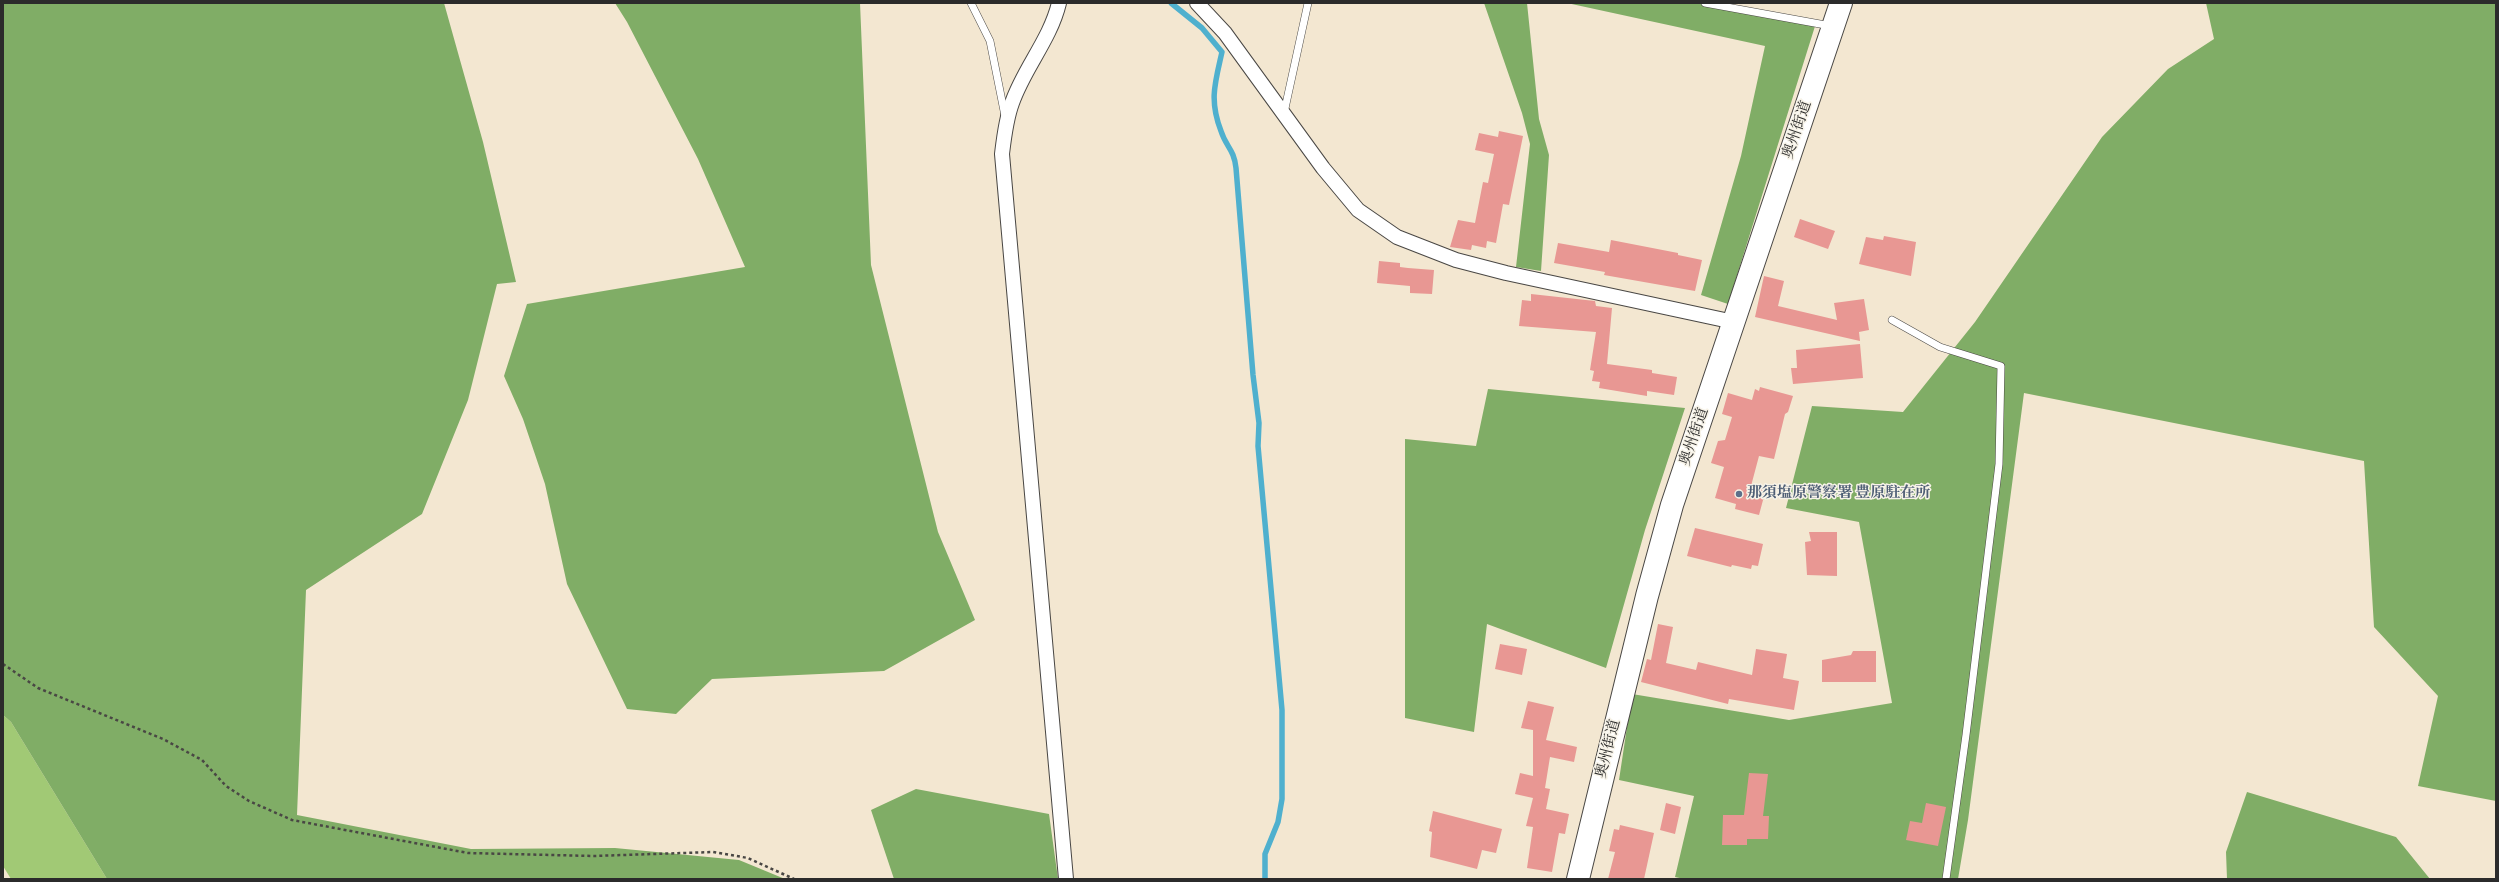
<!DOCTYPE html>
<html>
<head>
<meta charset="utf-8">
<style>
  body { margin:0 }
  #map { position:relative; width:2499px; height:882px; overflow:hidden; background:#f3e7d1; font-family:"IM FELL DW Pica",serif }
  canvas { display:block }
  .frame { position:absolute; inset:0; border:4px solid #2b2b2b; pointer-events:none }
</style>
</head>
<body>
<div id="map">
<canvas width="2499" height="882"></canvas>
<div class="frame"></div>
</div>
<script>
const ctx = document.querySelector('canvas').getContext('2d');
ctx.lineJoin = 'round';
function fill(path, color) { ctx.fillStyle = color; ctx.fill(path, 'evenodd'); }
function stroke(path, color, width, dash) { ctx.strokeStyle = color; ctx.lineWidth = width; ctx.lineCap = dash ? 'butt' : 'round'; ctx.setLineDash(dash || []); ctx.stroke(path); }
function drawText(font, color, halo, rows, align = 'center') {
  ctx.font = font + ' "IM FELL DW Pica","Noto Serif JP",serif'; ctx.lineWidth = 3; ctx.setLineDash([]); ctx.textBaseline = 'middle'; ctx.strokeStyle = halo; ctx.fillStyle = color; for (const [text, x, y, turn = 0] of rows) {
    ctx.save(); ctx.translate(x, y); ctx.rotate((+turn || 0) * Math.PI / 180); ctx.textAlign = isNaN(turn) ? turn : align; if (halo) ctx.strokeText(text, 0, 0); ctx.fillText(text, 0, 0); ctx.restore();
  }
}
const green = new Path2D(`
  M 3,715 L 11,722 L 107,879 L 11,879 L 3,866 Z`);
const forest = new Path2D(`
  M 3,3 L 444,3 L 483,142 L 516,282 L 497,284 L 468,400 L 422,514 L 306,590 L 297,815 L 471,849 L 615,848 L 739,860 L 785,879 L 107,879 L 11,722 L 3,715 Z
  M 615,3 L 860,3 L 871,265 L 938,532 L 975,620 L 884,671 L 712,679 L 676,714 L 627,709 L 567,584 L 545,484 L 523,419 L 504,376 L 527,304 L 745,267 L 698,159 L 627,22 Z
  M 1484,3 L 1527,3 L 1539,119 L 1549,155 L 1541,271 L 1516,267 L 1530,144 L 1522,113 Z
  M 1567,3 L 1705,3 L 1816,23 L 1728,304 L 1701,295 L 1741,156 L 1765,46 Z
  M 2206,3 L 2496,3 L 2496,801 L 2418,786 L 2438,696 L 2374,627 L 2364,461 L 2024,393 L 1968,820 L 1958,879 L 1684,879 L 1675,877 L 1694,796 L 1619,780 L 1632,694 L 1789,720 L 1892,703 L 1859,522 L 1786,508 L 1812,406 L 1903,412 L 1975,322 L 2102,137 L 2168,69 L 2214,39 Z
  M 1488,389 L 1685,408 L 1645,530 L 1606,668 L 1487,624 L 1474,732 L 1405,718 L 1405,439 L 1476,446 Z
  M 916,789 L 1049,814 L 1058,879 L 894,879 L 871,810 Z
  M 2247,792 L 2396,837 L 2430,879 L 2227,879 L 2226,852 Z`);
const stream = new Path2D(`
  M 1171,3 L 1202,28 L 1222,52 C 1215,83 1209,100 1221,131 C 1226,147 1234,149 1236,168 L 1253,375 L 1259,423 L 1258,446 L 1282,710 L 1282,799 L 1278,822 L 1265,854 L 1265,879`);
const building = new Path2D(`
  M 1499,131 L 1523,136 L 1509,205 L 1503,204 L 1496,243 L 1487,241 L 1486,248 L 1472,245 L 1471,250 L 1450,247 L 1458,220 L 1475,223 L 1483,182 L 1488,183 L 1494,154 L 1475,150 L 1479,133 L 1498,137 Z
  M 1800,219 L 1835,231 L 1828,249 L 1794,237 Z
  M 1884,236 L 1916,242 L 1911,276 L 1859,264 L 1866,237 L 1883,240 Z
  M 1611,240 L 1678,253 L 1678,255 L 1702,260 L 1695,291 L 1604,275 L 1605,272 L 1554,263 L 1558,243 L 1609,252 Z
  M 1379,261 L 1400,263 L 1400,267 L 1408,268 L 1434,270 L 1432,294 L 1410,293 L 1410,286 L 1377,283 Z
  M 1764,276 L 1784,281 L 1778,306 L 1837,320 L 1834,303 L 1864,299 L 1869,330 L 1859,332 L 1860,341 L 1755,317 Z
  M 1531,294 L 1595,301 L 1596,306 L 1612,308 L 1607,364 L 1652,370 L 1652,373 L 1677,377 L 1674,395 L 1647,391 L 1647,396 L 1599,388 L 1600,382 L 1592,381 L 1594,371 L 1590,370 L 1596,332 L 1519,326 L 1522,300 L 1531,301 Z
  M 1860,344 L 1863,378 L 1793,384 L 1791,368 L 1797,368 L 1796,350 Z
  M 1760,387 L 1793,396 L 1788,412 L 1785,414 L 1774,459 L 1759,456 L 1751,486 L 1766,489 L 1759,515 L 1735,509 L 1736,504 L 1715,498 L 1724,467 L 1711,463 L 1718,441 L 1725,440 L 1732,417 L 1722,414 L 1728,393 L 1752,400 L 1755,389 L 1759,391 Z
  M 1695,528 L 1763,544 L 1758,566 L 1752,565 L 1751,569 L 1732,565 L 1731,567 L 1687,556 Z
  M 1809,532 L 1837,532 L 1837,576 L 1807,575 L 1805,542 L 1811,541 Z
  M 1658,624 L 1673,627 L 1666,663 L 1696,670 L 1698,662 L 1752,675 L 1756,649 L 1787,654 L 1783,678 L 1799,681 L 1794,710 L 1729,699 L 1728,704 L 1641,682 L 1647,659 L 1651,660 Z
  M 1500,644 L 1527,649 L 1522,675 L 1495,669 Z
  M 1853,651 L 1876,651 L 1876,682 L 1822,682 L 1822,660 L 1851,655 Z
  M 1528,701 L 1554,707 L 1546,740 L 1577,747 L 1574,762 L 1550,757 L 1545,788 L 1550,789 L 1546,809 L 1569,814 L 1565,834 L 1559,833 L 1552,872 L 1527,868 L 1533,827 L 1526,826 L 1533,798 L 1515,794 L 1520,773 L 1533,776 L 1533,730 L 1521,728 Z
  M 1749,773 L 1768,774 L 1763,816 L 1769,816 L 1768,839 L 1747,839 L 1747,845 L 1722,845 L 1723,815 L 1744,815 Z
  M 1666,803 L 1681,807 L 1675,834 L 1660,830 Z
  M 1926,803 L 1946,807 L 1938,846 L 1906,840 L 1910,821 L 1922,823 Z
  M 1433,811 L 1502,829 L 1496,853 L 1482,850 L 1477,869 L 1430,857 L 1432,832 L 1429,831 Z
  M 1620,825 L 1654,833 L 1644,879 L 1608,879 L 1615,852 L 1609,851 L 1614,829 L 1619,830 Z`);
const path = new Path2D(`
  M 3,664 L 38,688 L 163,739 L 202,760 L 226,786 L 249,801 L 292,820 L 468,853 L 594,856 L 713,852 L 748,858 L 794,879`);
const lane = new Path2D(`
  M 971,3 L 990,41 L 1005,116
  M 1705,3 L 1831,26
  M 1284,113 L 1308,3
  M 1892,320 L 1940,347 L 2001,366 L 1999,464 L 1966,735 L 1946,879`);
const street = new Path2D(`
  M 1059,3 C 1050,40 1024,68 1012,103 C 1006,119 1004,137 1002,154 L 1066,879
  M 1197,3 L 1225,33 L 1323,168 L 1358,210 L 1397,237 L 1456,260 L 1506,273 L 1734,322`);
const highway = new Path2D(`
  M 1578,879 L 1647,596 L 1672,505 L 1841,3`);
const markers = [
  [1739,494,4,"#5c6f8a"]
];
const streetNames = [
  ["奥州街道",1798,130,-71],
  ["奥州街道",1695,437,-71],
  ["奥州街道",1609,749,-76]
];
const serviceNames = [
  ["那須塩原警察署 豊原駐在所",1747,494]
];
fill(green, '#a1c975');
fill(forest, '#80ad66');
stroke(stream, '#4fb0ce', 5.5);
fill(building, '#e89793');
stroke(lane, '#494744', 8);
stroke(street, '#494744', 16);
stroke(highway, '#494744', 24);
stroke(path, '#494744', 2.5, [3, 3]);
stroke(lane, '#fff', 7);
stroke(street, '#fff', 14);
stroke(highway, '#fff', 22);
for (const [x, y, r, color] of markers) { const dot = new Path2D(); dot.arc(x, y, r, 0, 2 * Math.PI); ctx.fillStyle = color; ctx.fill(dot); stroke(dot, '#f7f3e8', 1.5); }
drawText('15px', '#2b2b2b', '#f7f3e8', streetNames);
drawText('bold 15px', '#4e5e75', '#f7f3e8', serviceNames, 'left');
</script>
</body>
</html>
